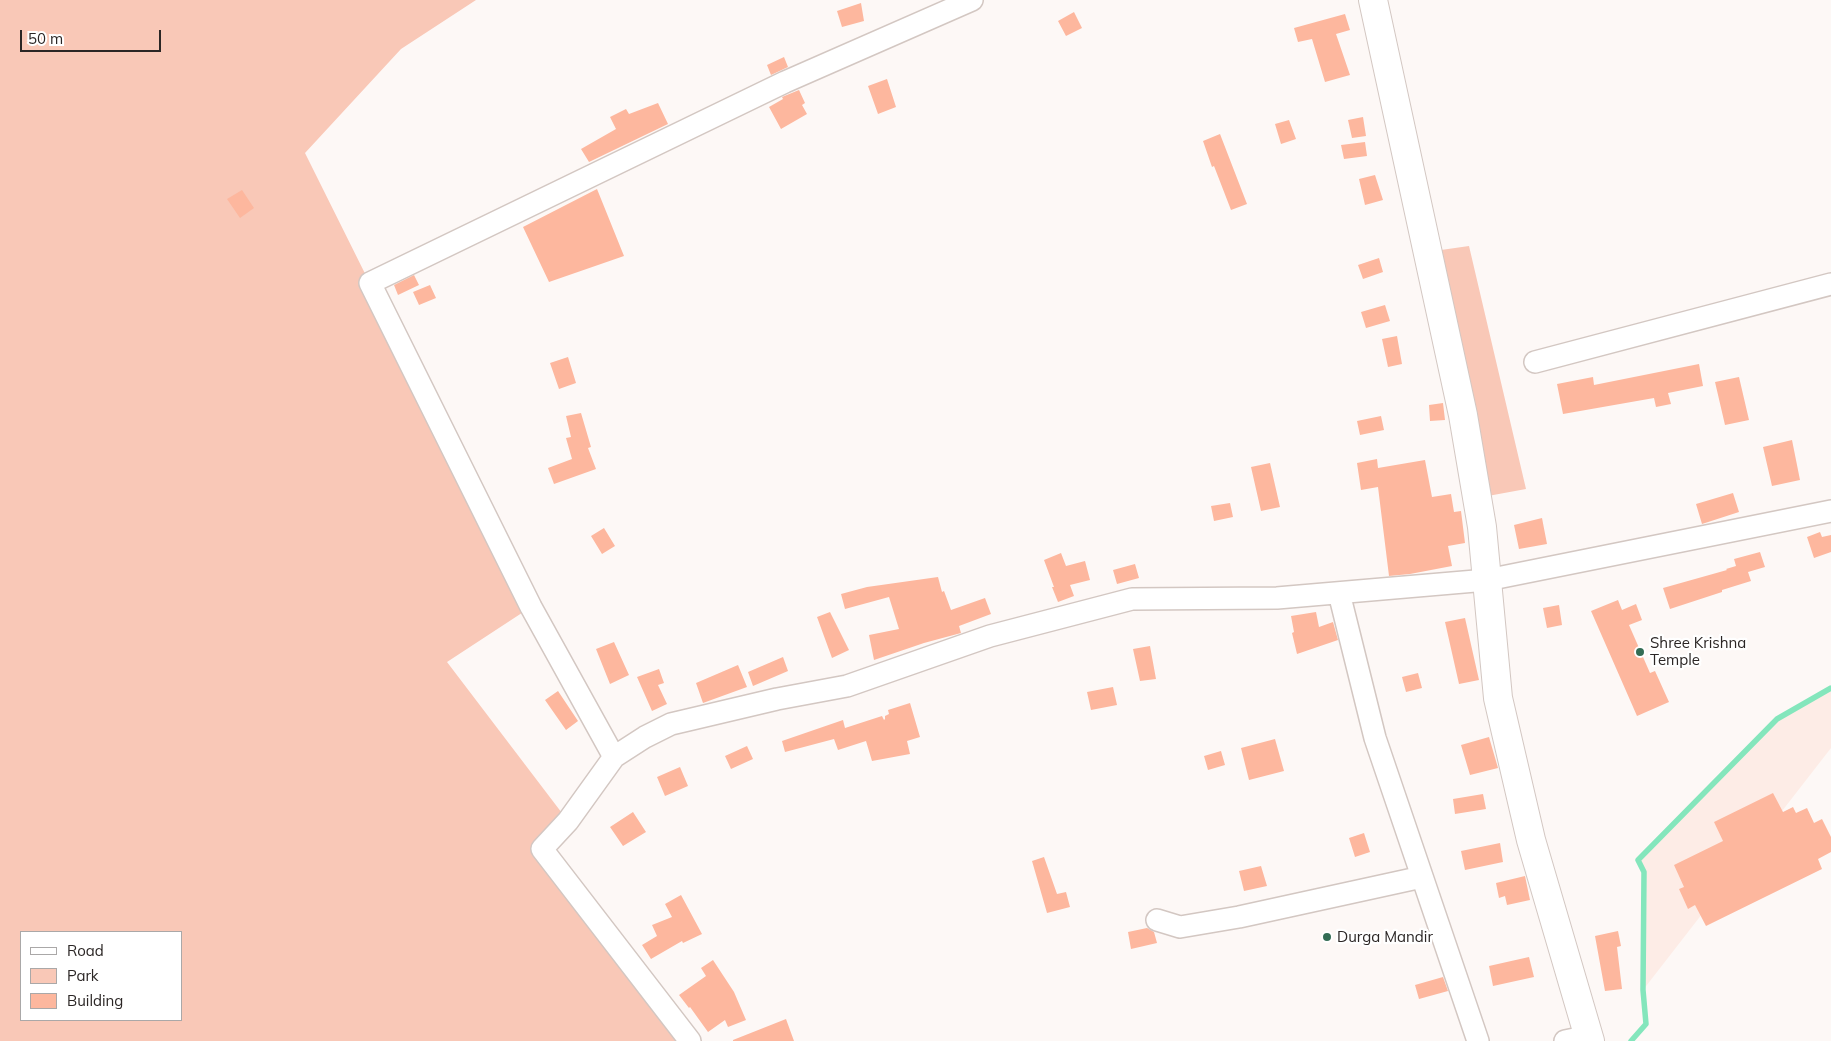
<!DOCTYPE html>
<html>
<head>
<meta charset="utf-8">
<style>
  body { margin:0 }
  #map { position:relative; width:1831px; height:1041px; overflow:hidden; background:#fdf8f6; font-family:Mulish,sans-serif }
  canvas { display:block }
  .legend { position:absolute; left:20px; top:931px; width:162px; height:90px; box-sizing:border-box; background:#fff; border:1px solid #aaa8a8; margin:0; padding:6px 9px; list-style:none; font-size:15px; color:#2b2625 }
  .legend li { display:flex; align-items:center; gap:10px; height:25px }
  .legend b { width:25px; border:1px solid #aaa8a8 }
  .scale { position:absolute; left:20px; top:30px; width:141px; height:22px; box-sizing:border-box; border:2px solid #2b2625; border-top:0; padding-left:6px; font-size:15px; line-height:18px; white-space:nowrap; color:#2b2625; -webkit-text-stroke:4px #fff; paint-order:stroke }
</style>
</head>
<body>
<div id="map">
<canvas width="1831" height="1041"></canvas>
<ul class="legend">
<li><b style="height:6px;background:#fff"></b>Road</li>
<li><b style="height:14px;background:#f9c8b7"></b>Park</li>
<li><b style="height:14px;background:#fdb79e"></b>Building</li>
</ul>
<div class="scale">50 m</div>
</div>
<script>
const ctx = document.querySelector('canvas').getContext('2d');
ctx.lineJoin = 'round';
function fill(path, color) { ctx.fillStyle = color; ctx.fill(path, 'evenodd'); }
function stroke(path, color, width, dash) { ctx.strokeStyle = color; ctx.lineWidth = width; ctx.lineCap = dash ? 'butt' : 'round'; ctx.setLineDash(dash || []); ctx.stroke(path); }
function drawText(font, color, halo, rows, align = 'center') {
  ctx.font = font + ' Mulish,sans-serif'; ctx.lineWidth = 4.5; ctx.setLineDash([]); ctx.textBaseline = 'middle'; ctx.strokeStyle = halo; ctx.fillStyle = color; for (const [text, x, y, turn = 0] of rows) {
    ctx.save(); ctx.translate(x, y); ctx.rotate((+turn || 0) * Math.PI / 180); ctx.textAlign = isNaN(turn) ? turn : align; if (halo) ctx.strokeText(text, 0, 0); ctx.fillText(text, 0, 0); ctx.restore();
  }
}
const built = new Path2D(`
  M 1831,688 L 1831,748 L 1643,990 L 1644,872 L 1638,860 L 1777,719 Z`);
const green = new Path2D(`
  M 0,0 L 476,0 L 401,49 L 305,153 L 531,607 L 447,662 L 568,821 L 542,849 L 690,1041 L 0,1041 ZM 21,932 L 181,932 L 181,1020 L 21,1020 Z
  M 1469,246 L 1526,489 L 1477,498 L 1427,252 Z`);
const stream = new Path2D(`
  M 1631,1041 L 1646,1024 L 1643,990 L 1644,872 L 1638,860 L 1777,719 L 1831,688`);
const building = new Path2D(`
  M 861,3 L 864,21 L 842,27 L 837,11 Z
  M 1074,12 L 1082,28 L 1066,36 L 1058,21 Z
  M 1345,14 L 1350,30 L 1336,34 L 1350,75 L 1325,82 L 1312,39 L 1298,42 L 1294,28 Z
  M 784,57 L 788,67 L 771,75 L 767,65 Z
  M 887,79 L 896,107 L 878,114 L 868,86 Z
  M 799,90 L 805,103 L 802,105 L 807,114 L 781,129 L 769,107 L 783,99 L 782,97 Z
  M 658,103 L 668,124 L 589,162 L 581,149 L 616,129 L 610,117 L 626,109 L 629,114 Z
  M 1363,117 L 1366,136 L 1352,138 L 1348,120 Z
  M 1289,120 L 1296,139 L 1281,144 L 1275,124 Z
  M 1220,134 L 1247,204 L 1231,210 L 1214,166 L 1212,167 L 1203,141 Z
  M 1365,142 L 1367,156 L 1344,159 L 1341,145 Z
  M 1375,175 L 1383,200 L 1365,205 L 1359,179 Z
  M 597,189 L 624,256 L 549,282 L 523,227 Z
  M 242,190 L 254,208 L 240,218 L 227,199 Z
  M 1379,258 L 1383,272 L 1363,279 L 1358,265 Z
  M 414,275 L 419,285 L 398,295 L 394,285 Z
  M 430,285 L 436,298 L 419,305 L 413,292 Z
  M 1385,305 L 1390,321 L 1366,328 L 1361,312 Z
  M 1397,336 L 1402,364 L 1388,367 L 1382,339 Z
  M 568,357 L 576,383 L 559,389 L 550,363 Z
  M 1699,364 L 1703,386 L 1668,393 L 1671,404 L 1656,407 L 1654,398 L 1563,414 L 1557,384 L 1593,377 L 1594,385 Z
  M 1739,377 L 1749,420 L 1725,425 L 1715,382 Z
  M 1443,403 L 1445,420 L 1430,421 L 1429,405 Z
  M 581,413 L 591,447 L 588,448 L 596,469 L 554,484 L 548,468 L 572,459 L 566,438 L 571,437 L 566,416 Z
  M 1381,416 L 1384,430 L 1360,435 L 1357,421 Z
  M 1792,440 L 1800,480 L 1772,486 L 1763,447 Z
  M 1377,459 L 1378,468 L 1425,460 L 1432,497 L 1451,494 L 1454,512 L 1461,511 L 1465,543 L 1448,546 L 1452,566 L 1410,574 L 1389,576 L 1378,487 L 1361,490 L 1357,463 Z
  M 1270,463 L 1280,507 L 1261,511 L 1251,467 Z
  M 1733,493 L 1739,512 L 1702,524 L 1696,504 Z
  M 1230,503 L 1233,517 L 1214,521 L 1211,506 Z
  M 1542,518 L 1547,544 L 1519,549 L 1514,525 Z
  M 604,528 L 615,546 L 602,554 L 591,536 Z
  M 1820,532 L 1822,537 L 1831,535 L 1831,552 L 1814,558 L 1807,537 Z
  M 1760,552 L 1765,567 L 1748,572 L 1751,581 L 1722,590 L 1722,592 L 1670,609 L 1663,588 L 1727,570 L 1726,569 L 1736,566 L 1734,559 Z
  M 1061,553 L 1066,566 L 1085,561 L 1090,580 L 1070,585 L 1074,596 L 1058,602 L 1052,587 L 1054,587 L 1044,560 Z
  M 1135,564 L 1139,578 L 1117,584 L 1113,570 Z
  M 938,577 L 942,592 L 944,591 L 951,610 L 985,598 L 991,614 L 959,626 L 961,633 L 924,643 L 874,660 L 869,635 L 899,629 L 889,597 L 845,609 L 841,594 L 867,587 Z
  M 1618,600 L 1622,610 L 1636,604 L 1642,620 L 1629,625 L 1650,673 L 1655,671 L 1669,702 L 1637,716 L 1591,611 Z
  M 1559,605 L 1562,625 L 1547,628 L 1543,608 Z
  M 830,612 L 849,650 L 832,658 L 817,617 Z
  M 1316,612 L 1319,627 L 1333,622 L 1338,640 L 1297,654 L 1292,633 L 1294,632 L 1291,616 Z
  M 1465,618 L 1479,680 L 1459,684 L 1445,622 Z
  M 614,642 L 629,675 L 610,684 L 596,649 Z
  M 1150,646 L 1156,679 L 1140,681 L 1133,649 Z
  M 783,657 L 788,671 L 753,686 L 748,672 Z
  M 738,665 L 747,687 L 703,703 L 696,683 Z
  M 659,669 L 664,683 L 658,685 L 667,704 L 652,711 L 637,677 Z
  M 1418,673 L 1422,688 L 1406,692 L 1402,677 Z
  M 1113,687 L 1117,705 L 1091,710 L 1087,692 Z
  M 558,691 L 578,721 L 566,730 L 545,700 Z
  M 910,703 L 920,737 L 907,741 L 910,754 L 872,761 L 866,741 L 838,750 L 834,739 L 785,752 L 782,741 L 843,720 L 845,728 L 882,716 L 884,720 L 885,719 L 885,716 L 889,714 L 888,710 Z
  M 1489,737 L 1498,768 L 1470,775 L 1461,745 Z
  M 1275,739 L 1284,771 L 1249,780 L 1241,748 Z
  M 747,746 L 753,759 L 731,769 L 725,756 Z
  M 1221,751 L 1225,765 L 1208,770 L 1204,756 Z
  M 680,767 L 688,786 L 665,796 L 657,777 Z
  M 1773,793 L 1783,812 L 1793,807 L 1796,813 L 1807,808 L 1814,823 L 1822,819 L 1831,837 L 1831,852 L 1818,859 L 1822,869 L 1706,926 L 1695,905 L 1688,909 L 1679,889 L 1684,887 L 1674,865 L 1723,841 L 1714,822 Z
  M 1483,794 L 1486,809 L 1455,814 L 1453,799 Z
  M 633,812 L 646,832 L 623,846 L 610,827 Z
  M 1364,833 L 1370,852 L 1355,857 L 1349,838 Z
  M 1500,843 L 1503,862 L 1465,870 L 1461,851 Z
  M 1044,857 L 1057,894 L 1066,892 L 1070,907 L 1047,913 L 1032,861 Z
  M 1261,866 L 1267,886 L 1244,891 L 1239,871 Z
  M 1525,876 L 1530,900 L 1507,905 L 1505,896 L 1499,898 L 1496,883 Z
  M 681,895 L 702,934 L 683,943 L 682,941 L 651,959 L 642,945 L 657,936 L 652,925 L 672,917 L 665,904 Z
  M 1147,928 L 1154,932 L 1157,943 L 1131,949 L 1128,932 Z
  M 1618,931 L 1621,946 L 1617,947 L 1622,989 L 1605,991 L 1595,936 Z
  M 1529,957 L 1534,977 L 1493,986 L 1489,966 Z
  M 713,960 L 734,992 L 746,1020 L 728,1027 L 725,1020 L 708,1032 L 690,1007 L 689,1008 L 679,995 L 706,976 L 701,968 Z
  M 1443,977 L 1448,991 L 1419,999 L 1415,985 Z
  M 786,1019 L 794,1041 L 733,1041 L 733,1040 Z`);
const minor = new Path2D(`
  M 1535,362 L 1831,284
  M 1339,593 L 1375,738 L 1478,1041
  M 614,757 L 531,607 L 370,283 L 785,82 L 972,0
  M 1157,920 L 1180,927 L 1239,917 L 1422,877
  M 690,1041 L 542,849 L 568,821 L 614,757 L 645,737 L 671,724 L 777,699 L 847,686 L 990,636 L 1132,599 L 1277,598 L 1487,580 L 1831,511
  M 1565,1041 L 1589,1036`);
const secondary = new Path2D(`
  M 1373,0 L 1463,415 L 1482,527 L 1498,698 L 1531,840 L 1590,1041`);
const markers = [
  [1640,652,5,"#336c54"],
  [1327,937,5,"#336c54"]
];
const poiNames = [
  ["Shree Krishna",1650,643],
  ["Temple",1650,660],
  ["Durga Mandir",1337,937]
];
fill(built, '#fdece6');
fill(green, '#f9c8b7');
stroke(stream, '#84e6bc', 5.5);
fill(building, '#fdb79e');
stroke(minor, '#d3c7c2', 24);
stroke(secondary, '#d3c7c2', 30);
stroke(minor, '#fff', 21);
stroke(secondary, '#fff', 28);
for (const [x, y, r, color] of markers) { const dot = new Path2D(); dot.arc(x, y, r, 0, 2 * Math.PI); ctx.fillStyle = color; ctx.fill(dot); stroke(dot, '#fff', 2); }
drawText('15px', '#2b2625', '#fff', poiNames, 'left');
</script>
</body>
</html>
